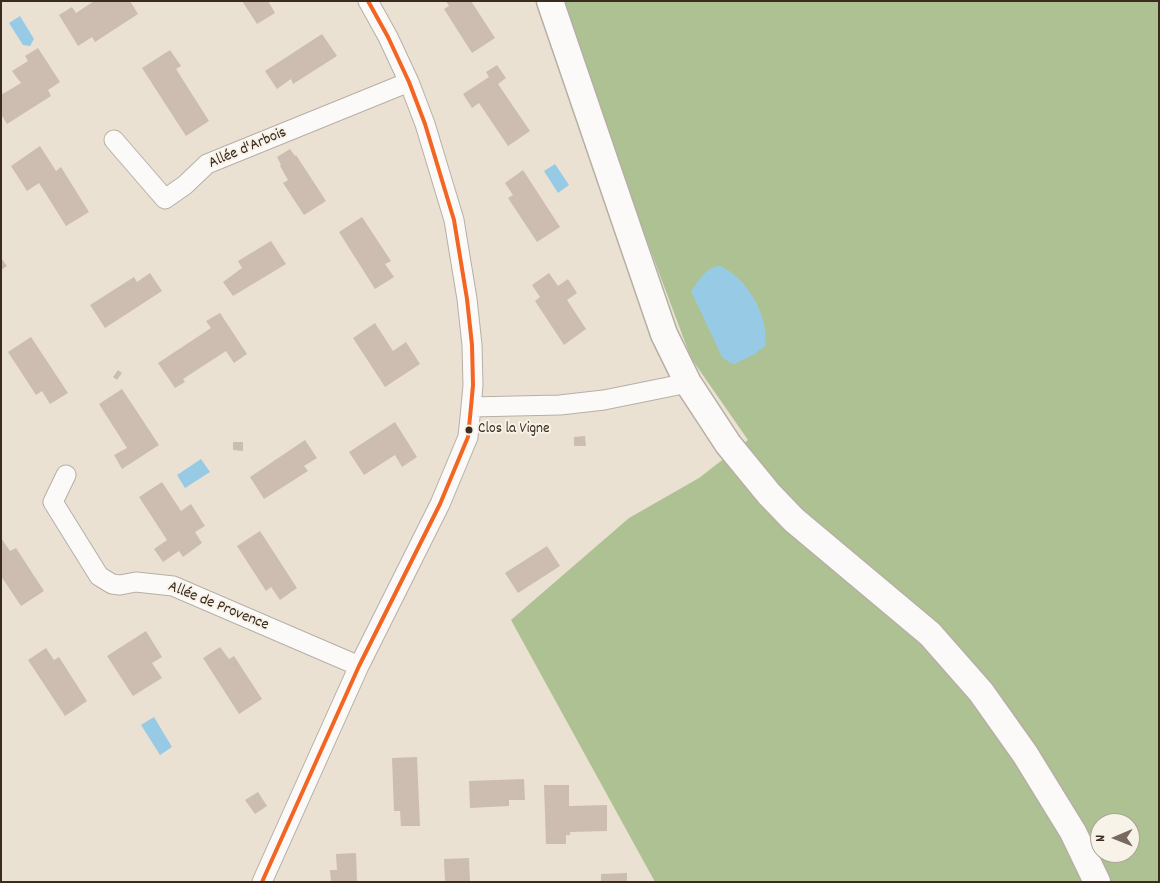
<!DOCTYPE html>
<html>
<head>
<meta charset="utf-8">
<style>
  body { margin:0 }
  #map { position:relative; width:1160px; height:883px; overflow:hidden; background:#eae1d3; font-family:Dekko,sans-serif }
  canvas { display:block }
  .frame { position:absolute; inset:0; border:2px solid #3b2a1e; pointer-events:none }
  .north { position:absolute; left:1090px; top:813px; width:50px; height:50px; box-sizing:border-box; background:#f7f3e8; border:1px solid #aca397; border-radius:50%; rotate:269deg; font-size:14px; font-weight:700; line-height:20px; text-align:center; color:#3b2a1e }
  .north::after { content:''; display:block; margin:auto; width:18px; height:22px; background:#786a5d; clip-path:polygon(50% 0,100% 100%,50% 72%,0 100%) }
</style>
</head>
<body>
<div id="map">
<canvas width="1160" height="883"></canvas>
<div class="frame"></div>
<div class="north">N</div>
</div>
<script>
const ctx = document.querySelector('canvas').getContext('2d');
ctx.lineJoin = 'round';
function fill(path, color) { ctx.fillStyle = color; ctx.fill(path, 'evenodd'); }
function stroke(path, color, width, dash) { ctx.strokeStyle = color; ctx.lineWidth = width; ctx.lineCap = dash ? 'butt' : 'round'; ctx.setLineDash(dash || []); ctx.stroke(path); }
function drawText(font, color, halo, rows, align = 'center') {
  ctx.font = font + ' Dekko,sans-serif'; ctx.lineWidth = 4; ctx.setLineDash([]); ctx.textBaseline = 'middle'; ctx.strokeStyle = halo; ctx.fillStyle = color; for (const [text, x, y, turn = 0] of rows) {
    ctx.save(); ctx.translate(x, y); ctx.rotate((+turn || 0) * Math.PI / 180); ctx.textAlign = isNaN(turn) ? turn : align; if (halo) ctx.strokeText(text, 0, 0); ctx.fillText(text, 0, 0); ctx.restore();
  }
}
const forest = new Path2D(`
  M 557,1 L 1159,1 L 1159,882 L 655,882 L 511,620 L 629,518 L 699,478 L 748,440 L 691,358 ZM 1100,823 L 1130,823 L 1130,853 L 1100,853 Z`);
const water = new Path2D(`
  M 20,16 L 34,39 L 30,46 L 23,45 L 9,23 Z
  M 555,164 L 569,185 L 558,193 L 544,171 Z
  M 720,266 C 747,277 770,318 765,346 L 755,354 L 735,364 L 730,363 L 722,357 L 691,291 C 700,280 705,267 720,266 Z
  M 201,459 L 210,472 L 185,488 L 177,475 Z
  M 154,717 L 172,747 L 160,755 L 141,725 Z`);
const building = new Path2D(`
  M 94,1 L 130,1 L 138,14 L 95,42 L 92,37 L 78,46 L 59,15 L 72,7 L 76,13 Z
  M 242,1 L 268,1 L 275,13 L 257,24 Z
  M 446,1 L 471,1 L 495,38 L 472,53 L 444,9 L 449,6 Z
  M 322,34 L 337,56 L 293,84 L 291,79 L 277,89 L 265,71 Z
  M 38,48 L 60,82 L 48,90 L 51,96 L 7,124 L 1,114 L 1,95 L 21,83 L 12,71 L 28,61 L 25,56 Z
  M 170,50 L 181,66 L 176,69 L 209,121 L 186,136 L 142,68 Z
  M 497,65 L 506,78 L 498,84 L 530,131 L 508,146 L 479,103 L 472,108 L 463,94 L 489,77 L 486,72 Z
  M 40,146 L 56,171 L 61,167 L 89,212 L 66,226 L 39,183 L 27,191 L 11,166 Z
  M 290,149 L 295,156 L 296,155 L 326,201 L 304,215 L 283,183 L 288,180 L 280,166 L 281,165 L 277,157 Z
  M 523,170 L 560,227 L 537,242 L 508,198 L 513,195 L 505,183 Z
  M 362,217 L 391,261 L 385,264 L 394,277 L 375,289 L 339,232 Z
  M 271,241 L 286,264 L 233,296 L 223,282 L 242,268 L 238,261 Z
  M 1,258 L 7,266 L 1,270 Z
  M 150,273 L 162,291 L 105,328 L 90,305 L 134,277 L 137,282 Z
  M 549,273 L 558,286 L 568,279 L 577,293 L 567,300 L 586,329 L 564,345 L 535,301 L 540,297 L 532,285 Z
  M 220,313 L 247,354 L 234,363 L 226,351 L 183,379 L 185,382 L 175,388 L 158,363 L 211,328 L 206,321 Z
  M 375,323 L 393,351 L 406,342 L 420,364 L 385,387 L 353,338 Z
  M 31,337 L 68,393 L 50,404 L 42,391 L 36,395 L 8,352 Z
  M 118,370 L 122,373 L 117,380 L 113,377 Z
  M 122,389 L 159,445 L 122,469 L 114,455 L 127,448 L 99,404 Z
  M 395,422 L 417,457 L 402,467 L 395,455 L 364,475 L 349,452 Z
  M 585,436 L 586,446 L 574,446 L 574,437 Z
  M 305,440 L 317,458 L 304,466 L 308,471 L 264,499 L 250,477 Z
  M 233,442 L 243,442 L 243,451 L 233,450 Z
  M 162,482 L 181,511 L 191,504 L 205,526 L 195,532 L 202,543 L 183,557 L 179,551 L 163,562 L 154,549 L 167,540 L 139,497 Z
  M 260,531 L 297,588 L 280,600 L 271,587 L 266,591 L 237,546 Z
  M 1,538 L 10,551 L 16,548 L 44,591 L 21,606 L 1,576 Z
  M 547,546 L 560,566 L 518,593 L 505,573 Z
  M 146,631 L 162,657 L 152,663 L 162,678 L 133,696 L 107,656 Z
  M 220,647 L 229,659 L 234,656 L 262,699 L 239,714 L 203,658 Z
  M 46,648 L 54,660 L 59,657 L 87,701 L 65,716 L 28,660 Z
  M 417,757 L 420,826 L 401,826 L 400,811 L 394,811 L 392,758 Z
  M 524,779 L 525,800 L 509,800 L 509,806 L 470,808 L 469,781 Z
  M 544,785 L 569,785 L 569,806 L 607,805 L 607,831 L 570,832 L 570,835 L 566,835 L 566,844 L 546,844 Z
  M 258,792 L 267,806 L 255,814 L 245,800 Z
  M 356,853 L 357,882 L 331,882 L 330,870 L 337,870 L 336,854 Z
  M 469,858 L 470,882 L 445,882 L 444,859 Z
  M 627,873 L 627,882 L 601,882 L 601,874 Z`);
const street = new Path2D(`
  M 114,140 L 165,199 L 185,185 L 207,164 L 409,82
  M 471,407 L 560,405 L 604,400 L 688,383
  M 66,475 L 53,502 L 99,576 L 112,584 L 120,585 L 136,582 L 173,586 L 359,666
  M 262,882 L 359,666 L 440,504 L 468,437 L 471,407 L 473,385 L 472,345 L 467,299 L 454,220 L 425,124 L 409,82 L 388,37 L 368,1`);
const secondary = new Path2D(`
  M 550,1 L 664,334 L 688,383 L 728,444 L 769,494 L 794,520 L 930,634 L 981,692 L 1025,754 L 1073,832 L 1097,882`);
const bus1 = new Path2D(`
  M 262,882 L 359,666 L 440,504 L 468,437 L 471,407 L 473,385 L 472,345 L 467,299 L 454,220 L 425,124 L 409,82 L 388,37 L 368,1`);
const markers = [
  [469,430,4.5,"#3b2a1e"]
];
const busNames = [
  ["Clos la Vigne",478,430]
];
const streetNames = [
  ["Allée d'Arbois",248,149,-23],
  ["Allée de Provence",218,607,22]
];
fill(forest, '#aec193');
fill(water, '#97cae5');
fill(building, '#ccbdb0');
stroke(street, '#b6afa5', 21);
stroke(secondary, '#b6afa5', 29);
stroke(street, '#fcfaf8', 19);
stroke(secondary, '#fcfaf8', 26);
stroke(bus1, '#f26522', 4);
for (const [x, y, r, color] of markers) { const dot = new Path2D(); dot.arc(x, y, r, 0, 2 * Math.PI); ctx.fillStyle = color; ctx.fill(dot); stroke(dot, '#f7f3e8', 2); }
drawText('15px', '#3b2a1e', '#f7f3e8', busNames, 'left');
drawText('16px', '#3b2a1e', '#f7f3e8', streetNames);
</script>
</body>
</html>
